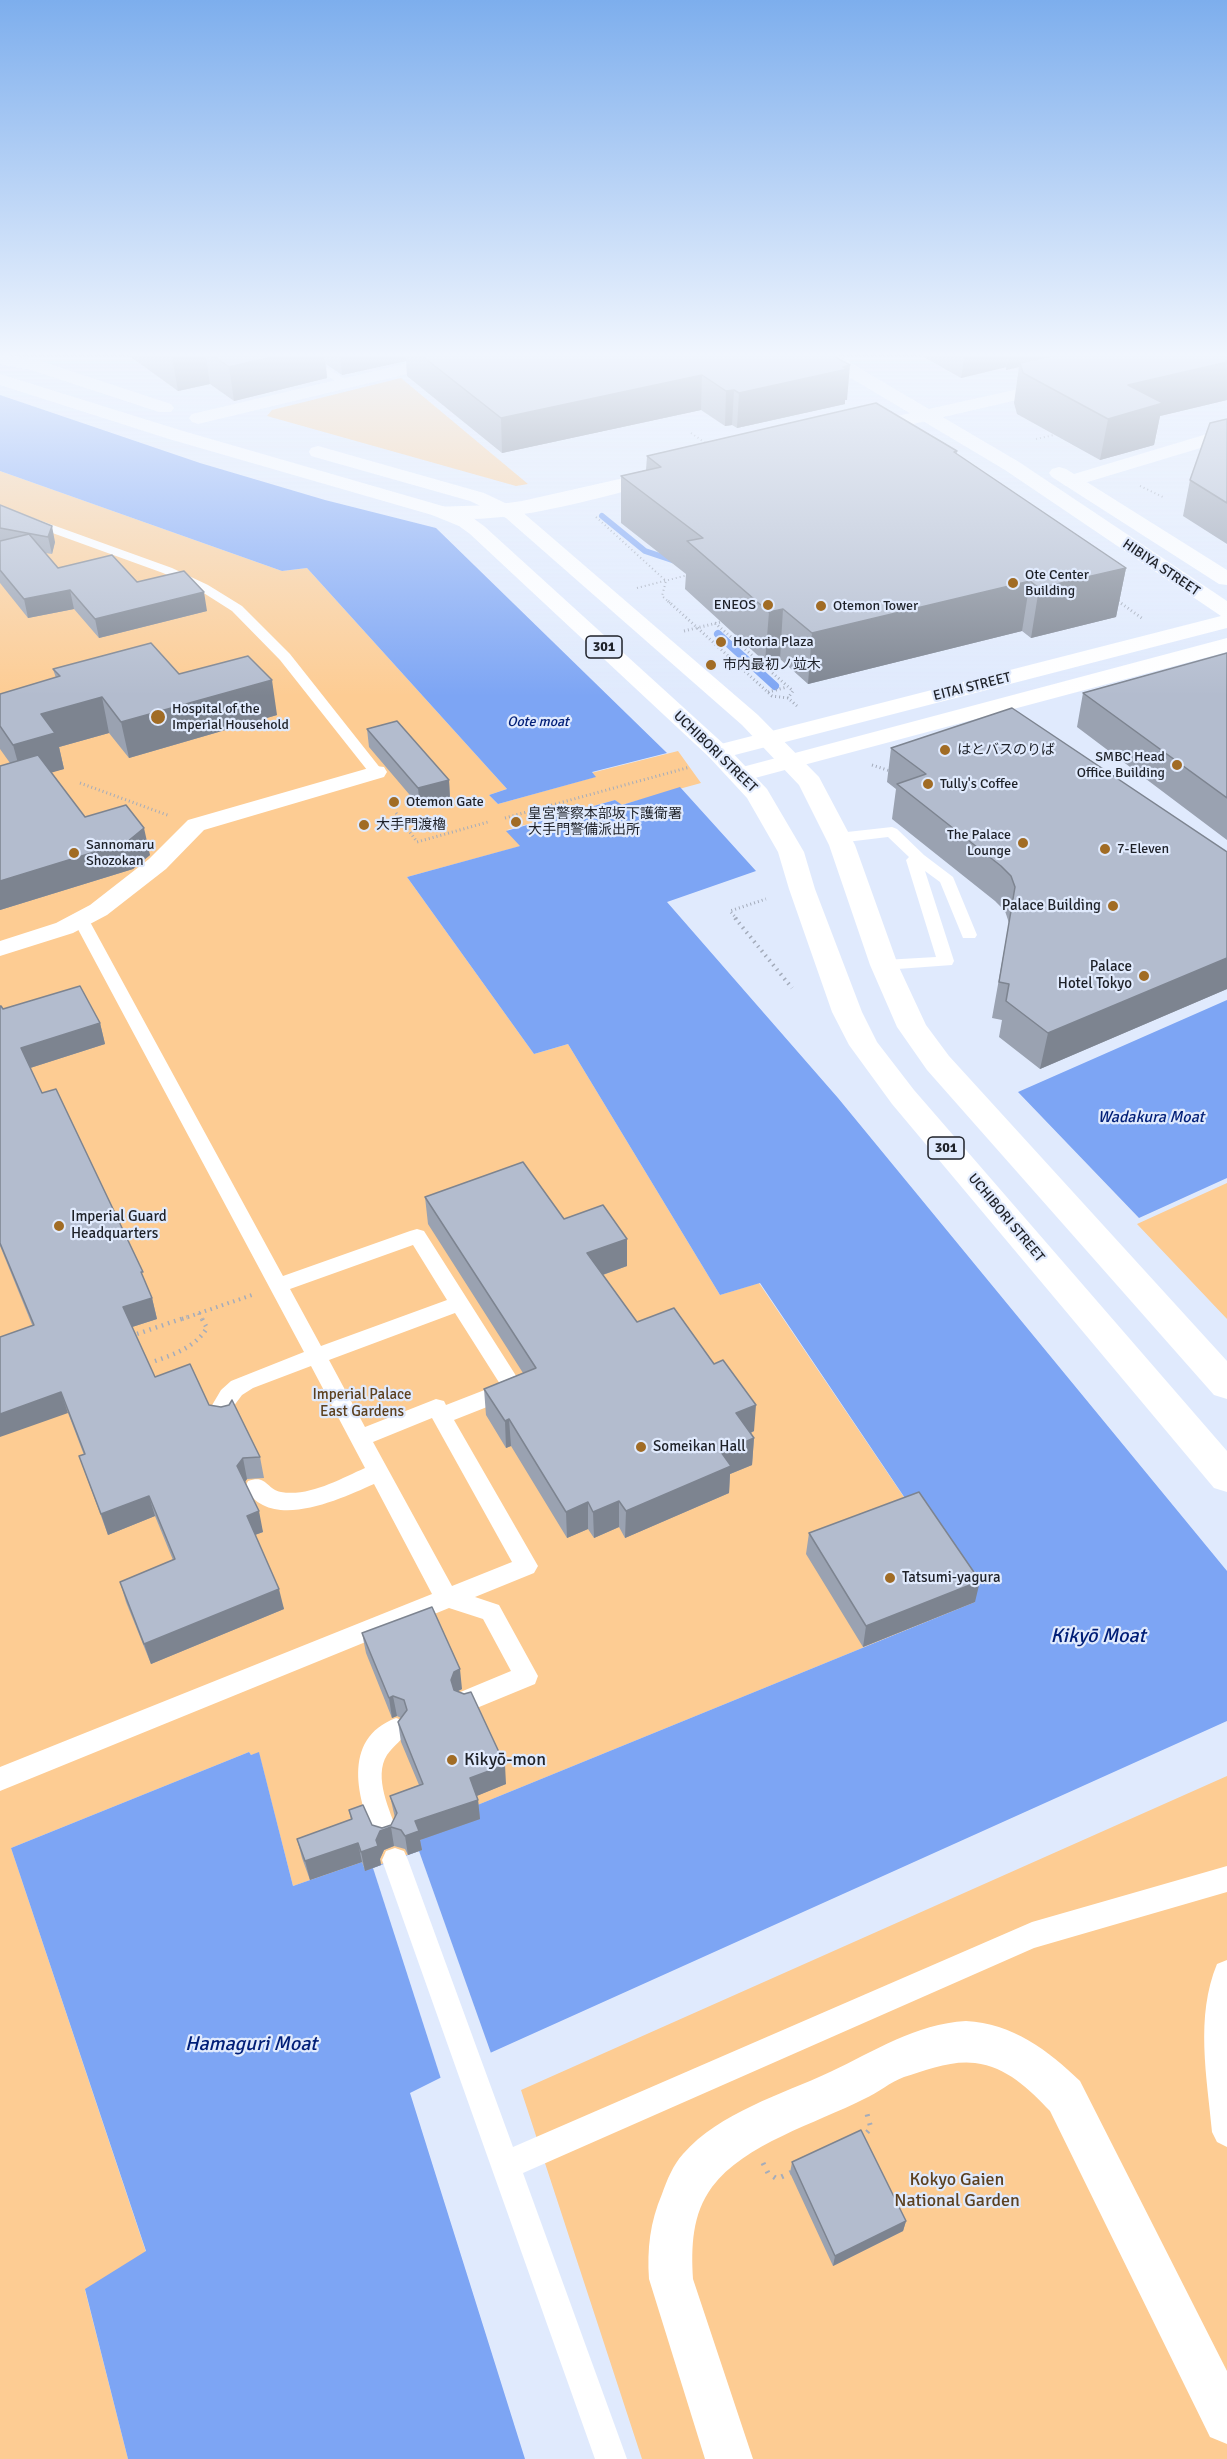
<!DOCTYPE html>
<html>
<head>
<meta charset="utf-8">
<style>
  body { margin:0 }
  canvas { display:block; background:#e0eafd }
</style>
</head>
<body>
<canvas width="1227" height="2459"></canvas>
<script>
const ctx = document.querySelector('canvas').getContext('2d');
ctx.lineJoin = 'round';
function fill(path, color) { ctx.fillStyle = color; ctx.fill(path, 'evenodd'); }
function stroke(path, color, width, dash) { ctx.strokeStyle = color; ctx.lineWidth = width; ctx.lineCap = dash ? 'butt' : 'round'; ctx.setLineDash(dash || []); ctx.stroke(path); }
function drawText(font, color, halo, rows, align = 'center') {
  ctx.font = font + ' Signika,"Noto Sans JP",sans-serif'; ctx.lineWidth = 4.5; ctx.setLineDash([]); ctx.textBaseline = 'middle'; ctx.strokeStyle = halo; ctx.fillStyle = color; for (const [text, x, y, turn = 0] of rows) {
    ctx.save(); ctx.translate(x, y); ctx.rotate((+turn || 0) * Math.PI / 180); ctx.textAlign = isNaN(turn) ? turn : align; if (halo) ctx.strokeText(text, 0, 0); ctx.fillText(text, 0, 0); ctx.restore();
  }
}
const green = new Path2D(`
  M 401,378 L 528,484 L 516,486 L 267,416 L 272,410 Z
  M 0,471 L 282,571 L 307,568 L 507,789 L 489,795 L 498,804 L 595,777 L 591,773 L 678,751 L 701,783 L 621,805 L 615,800 L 507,830 L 521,846 L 407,877 L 534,1054 L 568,1044 L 720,1295 L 759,1283 L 975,1602 L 475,1806 L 422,1850 L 365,1870 L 362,1862 L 293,1886 L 259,1753 L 251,1755 L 249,1752 L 11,1848 L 146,2252 L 85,2290 L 128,2459 L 0,2459 Z
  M 1227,1183 L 1227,1319 L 1137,1224 Z
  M 1227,1776 L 1227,2459 L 642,2459 L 521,2090 Z`);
const water = new Path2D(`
  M 0,395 L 200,463 L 325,500 L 436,528 L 667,753 L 592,772 L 596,777 L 498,804 L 489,795 L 507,789 L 307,568 L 282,571 L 0,471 Z
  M 680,787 L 756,871 L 667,902 L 838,1098 L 1227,1571 L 1227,1721 L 490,2053 L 410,2093 L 525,2459 L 128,2459 L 85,2289 L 146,2251 L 11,1848 L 249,1752 L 251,1755 L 259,1752 L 293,1886 L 362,1862 L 365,1870 L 421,1850 L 419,1841 L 475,1806 L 975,1602 L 760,1283 L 720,1295 L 568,1044 L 534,1054 L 407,877 L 520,846 L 506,831 L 615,800 L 622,805 Z
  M 1227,1000 L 1227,1178 L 1139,1218 L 1018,1092 Z`);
const pier = new Path2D(`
  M 419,1851 L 492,2056 L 442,2082 L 373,1868 Z`);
const streamFar1 = new Path2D(`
  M 602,516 L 645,551 L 678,562`);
const stream = new Path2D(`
  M 718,634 L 775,686`);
const pathFar4 = new Path2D(`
  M 691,433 L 707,444
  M 1036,439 L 1054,435
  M 1140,486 L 1163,497
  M 596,517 L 666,581 L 662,596 L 670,603
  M 637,588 L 688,575
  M 1115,599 L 1121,603`);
const pathFar3 = new Path2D(`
  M 668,601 L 772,696 L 788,698 L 797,706
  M 1118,601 L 1143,619
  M 715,623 L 793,691 L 788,698
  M 684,631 L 721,622
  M 768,692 L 787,687
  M 872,765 L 893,772
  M 80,783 L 170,816
  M 396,813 L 417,842 L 488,822
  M 505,818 L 690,767
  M 737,919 L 730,911 L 766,899`);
const pathFar2 = new Path2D(`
  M 735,918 L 792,988
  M 199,1313 L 202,1319
  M 182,1319 L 255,1294`);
const pathFar1 = new Path2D(`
  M 131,1336 L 187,1317
  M 155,1361 C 175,1354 195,1347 207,1328 L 201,1317`);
const path = new Path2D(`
  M 861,2139 L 871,2128 L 867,2114
  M 763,2163 L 768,2173 L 777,2179 L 794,2171`);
const service = new Path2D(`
  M 293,352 L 304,352 L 350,383 L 341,385 Z
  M 0,506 L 172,568 L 208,585 L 242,606 L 290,654 L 381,769 L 383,772 L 381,775 L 371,775 L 280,660 L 232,611 L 199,590 L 163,573 L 0,514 Z
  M 892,827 L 897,829 L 924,855 L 953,877 L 977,935 L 975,938 L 963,938 L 940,882 L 925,871 L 954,961 L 952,965 L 884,970 L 876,965 L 884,960 L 936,957 L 906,860 L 909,857 L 888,837 L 838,843 L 830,838 L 838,833 Z
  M 81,915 L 89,920 L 283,1276 L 410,1231 L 417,1229 L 424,1231 L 520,1382 L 524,1388 L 520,1394 L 454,1420 L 538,1566 L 534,1573 L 475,1597 L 499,1605 L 538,1676 L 535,1684 L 467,1712 L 458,1709 L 455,1701 L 458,1693 L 511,1671 L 483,1619 L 449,1608 L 0,1791 L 0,1767 L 432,1594 L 374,1484 C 340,1499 269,1533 245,1487 L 248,1481 C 267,1474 266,1489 281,1492 C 309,1497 340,1479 365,1468 L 311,1366 L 253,1388 L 242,1395 L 233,1407 L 236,1418 L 233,1424 L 225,1426 L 217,1424 L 211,1407 L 221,1390 L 231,1381 L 304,1352 L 73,920 ZM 413,1245 L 447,1300 L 321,1346 L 290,1289 ZM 455,1313 L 500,1384 L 446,1405 L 444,1401 L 436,1399 L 365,1427 L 329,1360 ZM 432,1418 L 512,1562 L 452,1586 L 373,1442 Z
  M 396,1718 L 405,1721 L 408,1729 C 403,1740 394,1745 387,1755 C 373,1777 390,1811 398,1833 L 394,1842 L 385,1845 L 376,1842 C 358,1801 340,1739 396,1718 Z
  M 395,1848 L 404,1851 L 408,1860 L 513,2147 L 1032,1922 L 1227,1866 L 1227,1892 L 1034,1948 L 523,2173 L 627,2459 L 595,2459 L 382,1860 L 386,1851 Z
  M 1227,1960 L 1227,2147 L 1217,2142 L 1212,2132 C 1207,2077 1195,2017 1217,1964 Z`);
const pedestrian = new Path2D(`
  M 376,766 L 384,767 L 387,772 L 384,777 L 204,830 L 166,869 L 107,915 L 73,933 L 0,956 L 0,941 L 56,923 L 90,905 L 149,859 L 188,820 Z
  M 966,2021 C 1012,2023 1049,2051 1080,2081 L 1227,2371 L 1227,2444 L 1210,2437 L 1050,2111 C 1029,2089 1007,2067 975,2063 C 952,2060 926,2070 904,2077 C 890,2082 878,2093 864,2099 C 817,2123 744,2144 712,2187 C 692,2214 691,2247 693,2279 L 753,2459 L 705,2459 L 649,2279 C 647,2249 650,2222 662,2194 C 667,2180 673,2165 683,2154 C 720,2112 781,2095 830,2072 C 875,2051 915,2024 966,2021 Z`);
const minor = new Path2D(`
  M 1227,428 L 1227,440 L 1071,487 L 1064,485 L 1061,481 L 1064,477 Z`);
const tertiary = new Path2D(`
  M 456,352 L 485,352 L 482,356 L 198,424 L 192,422 L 189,418 L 192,414 Z
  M 1059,380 L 1065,381 L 1068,385 L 1065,389 L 861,436 L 854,434 L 852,430 L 854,426 L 861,424 Z
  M 664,469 L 671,471 L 674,475 L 671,479 C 608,495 494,531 432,515 L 429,511 L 432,507 L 493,505 L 522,501 Z`);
const secondary = new Path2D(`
  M 811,352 L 832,352 L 1019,462 L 1227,601 L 1227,628 L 727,757 L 718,759 L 709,757 L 706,752 L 709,747 L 1221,616 L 1005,470 L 814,356 Z
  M 1059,467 L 1066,469 L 1227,570 L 1227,585 L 1219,584 L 1052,477 L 1049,473 L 1052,469 Z
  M 1227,638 L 1227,652 L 740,782 L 731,780 L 728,775 L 731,770 Z`);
const primary = new Path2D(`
  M 0,354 L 40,361 L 171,404 L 174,408 L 171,412 L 159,412 L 31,370 L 0,364 Z
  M 0,374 L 183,431 L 446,507 L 473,518 L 484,526 L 727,747 L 767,789 L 804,852 L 815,889 L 862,1012 L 877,1042 L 914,1090 L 1227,1451 L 1227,1492 L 1214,1488 L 892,1104 L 849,1045 L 832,1012 L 789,889 L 778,852 L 747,798 L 709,757 L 470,534 L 459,526 L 432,515 L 169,439 L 0,385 Z
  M 318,446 L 484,493 L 520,510 L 758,715 L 819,777 L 855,845 L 898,965 L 926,1025 L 949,1056 L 1227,1361 L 1227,1399 L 1214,1395 L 927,1070 L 897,1027 L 870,965 L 829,845 L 799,785 L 742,725 L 506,518 L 470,501 L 311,456 L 309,452 L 311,448 Z`);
const wall = new Path2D(`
  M 124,352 L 826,352 L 847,400 L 845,400 L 845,404 L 737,428 L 732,425 L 725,426 L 701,410 L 502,453 L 407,376 L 406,361 L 342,375 L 326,364 L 327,378 L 234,401 L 210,384 L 178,391 Z
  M 915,352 L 1227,352 L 1227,400 L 1160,416 L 1154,445 L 1100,460 L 1017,414 L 1014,403 L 1019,367 L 1006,370 L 1006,367 L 961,378 Z
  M 1227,419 L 1227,544 L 1183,516 L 1190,480 Z
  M 957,451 L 957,454 L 1126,568 L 1116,617 L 1031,638 L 1022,631 L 808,684 L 780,659 L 765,662 L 685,589 L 686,574 L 621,523 L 621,476 L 646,470 L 647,456 Z
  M 0,505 L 55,542 L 52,554 L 45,553 L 58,568 L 137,582 L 207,611 L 99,638 L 74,609 L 28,618 L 0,583 Z
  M 1227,653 L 1227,840 L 1077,727 L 1083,693 Z
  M 53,669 L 179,674 L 277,715 L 129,758 L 109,733 L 59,747 L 64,769 L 51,772 L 85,817 L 150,855 L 133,869 L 0,910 L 0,766 L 10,763 L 0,749 L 0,694 L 56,678 Z
  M 367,729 L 449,780 L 450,799 L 420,807 L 369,747 Z
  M 891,748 L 1227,852 L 1227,989 L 1040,1069 L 999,1037 L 1002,1020 L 992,1018 L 1009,923 L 1005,911 L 995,901 L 892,819 L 896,789 L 887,782 Z
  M 0,1006 L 3,1009 L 100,1023 L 105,1044 L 30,1068 L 42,1093 L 147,1286 L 152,1298 L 157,1319 L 132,1327 L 155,1377 L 209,1405 L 260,1457 L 264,1478 L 247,1479 L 245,1482 L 263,1532 L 255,1535 L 284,1609 L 151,1664 L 126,1602 L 120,1582 L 173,1560 L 155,1516 L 108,1535 L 79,1456 L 84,1455 L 68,1413 L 0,1246 Z
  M 425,1197 L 564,1219 L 627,1239 L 627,1266 L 603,1275 L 637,1322 L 754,1431 L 751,1433 L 754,1438 L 752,1465 L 730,1474 L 729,1493 L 625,1538 L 619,1527 L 594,1538 L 588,1529 L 567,1538 L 511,1446 L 506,1448 L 486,1415 L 484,1389 L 523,1373 L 428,1224 Z
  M 809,1533 L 975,1602 L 863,1647 L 806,1554 Z
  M 362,1633 L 462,1689 L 458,1691 L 506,1784 L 476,1796 L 478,1800 L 480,1819 L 420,1840 L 422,1850 L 408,1855 L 405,1849 L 394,1846 L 384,1850 L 380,1859 L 381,1865 L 365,1871 L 362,1862 L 310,1880 L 302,1858 L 297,1839 L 351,1820 L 349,1810 L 372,1825 L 382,1828 L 391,1825 L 395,1818 L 390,1796 L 419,1785 L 401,1742 L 398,1722 L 401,1718 L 397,1716 L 392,1718 L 366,1653 Z
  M 792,2162 L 906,2221 L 903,2231 L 833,2266 L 790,2173 Z`);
const shadedWall = new Path2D(`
  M 196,352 L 205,352 L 210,384 L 178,391 L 172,357 Z
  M 291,352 L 324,352 L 327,378 L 234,401 L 229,367 Z
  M 340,352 L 405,352 L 406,361 L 342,375 Z
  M 965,352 L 1008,352 L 1006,367 L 961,378 Z
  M 1009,352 L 1174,352 L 1020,363 L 1019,367 L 1006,370 Z
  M 1227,362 L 1227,400 L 1160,416 L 1154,445 L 1100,460 L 1108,419 L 1128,385 Z
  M 850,365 L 847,400 L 845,400 L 845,404 L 737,428 L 739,393 Z
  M 702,375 L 701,410 L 502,453 L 501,418 Z
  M 734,390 L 732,425 L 725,426 L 726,391 Z
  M 52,526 L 55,542 L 52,554 L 48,537 Z
  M 1126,568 L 1116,617 L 1031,638 L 1039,588 Z
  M 1030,581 L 1022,631 L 808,684 L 812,633 Z
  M 70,590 L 74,609 L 28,618 L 24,599 Z
  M 204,592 L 207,611 L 99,638 L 95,619 Z
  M 783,609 L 780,659 L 765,662 L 769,612 Z
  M 272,680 L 277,715 L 129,758 L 121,722 Z
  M 102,697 L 109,733 L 59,747 L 64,769 L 23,781 L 13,745 L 41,714 Z
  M 449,780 L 450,799 L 420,807 L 418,788 Z
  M 144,828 L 150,855 L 133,869 L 0,910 L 0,881 Z
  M 1227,958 L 1227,989 L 1040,1069 L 1048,1033 Z
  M 100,1023 L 105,1044 L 27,1069 L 21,1048 Z
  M 627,1239 L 627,1266 L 588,1280 L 587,1253 Z
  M 152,1298 L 157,1319 L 129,1328 L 123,1307 Z
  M 61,1392 L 68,1413 L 0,1437 L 0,1414 Z
  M 756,1405 L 754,1431 L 734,1440 L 736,1413 Z
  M 509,1419 L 511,1446 L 506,1448 L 505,1421 Z
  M 754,1438 L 752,1465 L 730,1474 L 729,1493 L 625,1538 L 626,1511 L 721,1452 Z
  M 243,1458 L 247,1479 L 242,1486 L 237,1466 Z
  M 149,1496 L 155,1516 L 108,1535 L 101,1514 Z
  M 619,1501 L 619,1527 L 594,1538 L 593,1512 Z
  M 588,1502 L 588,1529 L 567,1538 L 566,1512 Z
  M 259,1511 L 263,1532 L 252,1536 L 247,1516 Z
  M 980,1581 L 975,1602 L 863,1647 L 866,1626 Z
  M 279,1589 L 284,1609 L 151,1664 L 144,1644 Z
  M 460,1669 L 462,1689 L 456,1692 L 453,1700 L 451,1680 L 454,1672 Z
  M 393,1696 L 397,1716 L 392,1718 L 389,1698 Z
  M 505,1765 L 506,1784 L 472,1798 L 470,1778 Z
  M 478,1800 L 480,1819 L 420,1840 L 422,1850 L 408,1855 L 405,1836 L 415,1821 Z
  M 391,1827 L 394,1846 L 384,1850 L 380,1859 L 381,1865 L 365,1871 L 361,1852 L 376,1840 L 380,1831 Z
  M 358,1843 L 362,1862 L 310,1880 L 305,1861 Z
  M 906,2221 L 903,2231 L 833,2266 L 835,2256 Z`);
const building = new Path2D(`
  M 165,352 L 196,352 L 172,357 Z
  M 208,352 L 293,352 L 229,367 Z
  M 417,352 L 826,352 L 850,365 L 843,367 L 848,369 L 739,393 L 734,390 L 726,391 L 702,375 L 501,418 Z
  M 1070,352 L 1227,352 L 1227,362 L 1128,385 L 1163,403 L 1108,419 L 1023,373 L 1020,363 Z
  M 876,403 L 957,451 L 954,452 L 1126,568 L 1039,588 L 1030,581 L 812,633 L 783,609 L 769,612 L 687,541 L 703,538 L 621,476 L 661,467 L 647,456 Z
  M 1227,419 L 1227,503 L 1190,480 L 1210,423 Z
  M 0,505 L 52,526 L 48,537 L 0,528 Z
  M 29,534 L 58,568 L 112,555 L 137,582 L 184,571 L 204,592 L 95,619 L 70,590 L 24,599 L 0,570 L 0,541 Z
  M 151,643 L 179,674 L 248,656 L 272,680 L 121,722 L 102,697 L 41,714 L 55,733 L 13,745 L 0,726 L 0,694 L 60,676 L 53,669 Z
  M 1227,653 L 1227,798 L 1083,693 Z
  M 1012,708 L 1227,852 L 1227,958 L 1048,1033 L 1006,1001 L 1009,984 L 999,982 L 1015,887 L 1011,876 L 1001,866 L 897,784 L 926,774 L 891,748 Z
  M 397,721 L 449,780 L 418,788 L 367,729 Z
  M 38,755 L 85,817 L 126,805 L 144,828 L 127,842 L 0,881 L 0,766 Z
  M 80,986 L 100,1023 L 21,1048 L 42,1093 L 56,1089 L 143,1272 L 141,1272 L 152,1298 L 123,1307 L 155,1377 L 190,1364 L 209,1405 L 221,1407 L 229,1405 L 232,1400 L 260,1457 L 243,1458 L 237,1466 L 259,1511 L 247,1516 L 279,1589 L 144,1644 L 120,1582 L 175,1559 L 149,1496 L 101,1514 L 79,1456 L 85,1454 L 61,1392 L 0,1414 L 0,1337 L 34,1325 L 0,1243 L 0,1006 L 1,1006 L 3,1009 Z
  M 523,1162 L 564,1219 L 603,1205 L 627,1239 L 587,1253 L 637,1322 L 674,1308 L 714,1364 L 723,1360 L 756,1405 L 736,1413 L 754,1438 L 721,1452 L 731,1466 L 626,1511 L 619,1501 L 593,1512 L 588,1502 L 566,1512 L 509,1419 L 505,1421 L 484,1389 L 536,1368 L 425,1197 Z
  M 919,1492 L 980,1581 L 866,1626 L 809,1533 Z
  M 432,1607 L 460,1669 L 454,1672 L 451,1680 L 454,1690 L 464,1694 L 471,1692 L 505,1765 L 470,1778 L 478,1800 L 415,1821 L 419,1831 L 405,1836 L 401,1830 L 391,1827 L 380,1831 L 376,1840 L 378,1846 L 361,1852 L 358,1843 L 305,1861 L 297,1839 L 352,1819 L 349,1810 L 363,1805 L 372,1825 L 382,1828 L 391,1825 L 397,1813 L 390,1796 L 423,1784 L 398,1722 L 407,1710 L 404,1700 L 393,1696 L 389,1698 L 362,1633 Z
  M 861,2130 L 906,2221 L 835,2256 L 792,2162 Z`);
const markers = [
  [1013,583,6,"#a16c25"],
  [768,605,6,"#a16c25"],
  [821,606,6,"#a16c25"],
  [721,642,6,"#a16c25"],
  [711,665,6,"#a16c25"],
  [158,717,8,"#a16c25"],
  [945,750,6,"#a16c25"],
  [1177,765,6,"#a16c25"],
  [928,784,6,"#a16c25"],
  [394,802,6,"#a16c25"],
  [516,822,6,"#a16c25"],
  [364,825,6,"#a16c25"],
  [1023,843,6,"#a16c25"],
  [1105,849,6,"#a16c25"],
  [74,853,6,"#a16c25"],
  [1113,906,6,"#a16c25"],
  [1144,976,6,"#a16c25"],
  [59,1226,6,"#a16c25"],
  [641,1447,6,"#a16c25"],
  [890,1578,6,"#a16c25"],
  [452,1760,6,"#a16c25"]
];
const farStreetnames = [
  ["HIBIYA STREET",1161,568,34],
  ["EITAI STREET",972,687,-14],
  ["UCHIBORI STREET",715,752,44],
  ["UCHIBORI STREET",1006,1218,50]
];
const farPoinames = [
  ["Ote Center",1025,575],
  ["Building",1025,591],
  ["ENEOS",756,605,"right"],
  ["Otemon Tower",833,606],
  ["Hotoria Plaza",733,642],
  ["市内最初ノ竝木",723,665],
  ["Hospital of the",172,709],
  ["Imperial Household",172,725],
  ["はとバスのりば",957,750],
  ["SMBC Head",1165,757,"right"],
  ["Office Building",1165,773,"right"],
  ["Tully's Coffee",940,784],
  ["Otemon Gate",406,802],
  ["皇宮警察本部坂下護衛署",528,814],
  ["大手門警備派出所",528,830],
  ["大手門渡櫓",376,825],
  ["The Palace",1011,835,"right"],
  ["Lounge",1011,851,"right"],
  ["Sannomaru",86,845],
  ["Shozokan",86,861],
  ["7-Eleven",1117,849]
];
const shields = [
  [604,647,36],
  [946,1148,36]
];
const shieldNames = [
  ["301",604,647],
  ["301",946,1148]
];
const farWaternames = [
  ["Oote moat",538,722]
];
const poiNames = [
  ["Palace Building",1101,906,"right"],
  ["Palace",1132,967,"right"],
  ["Hotel Tokyo",1132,984,"right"],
  ["Imperial Guard",71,1217],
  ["Headquarters",71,1234],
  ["Someikan Hall",653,1447],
  ["Tatsumi-yagura",902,1578]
];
const parkNames = [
  ["Imperial Palace",362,1395],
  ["East Gardens",362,1412]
];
const waterNames = [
  ["Wadakura Moat",1151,1118]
];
const nearPoinames = [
  ["Kikyō-mon",464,1760]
];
const nearParknames = [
  ["Kokyo Gaien",957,2180],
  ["National Garden",957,2201]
];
const nearWaternames = [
  ["Kikyō Moat",1098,1637],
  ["Hamaguri Moat",251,2045]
];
fill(green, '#fdcc93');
fill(water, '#7da5f4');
fill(pier, '#e0eafd');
stroke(streamFar1, '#7da5f4', 6);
stroke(stream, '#7da5f4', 8);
stroke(pathFar4, '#a4acbb', 2, [1, 3]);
stroke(pathFar3, '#a4acbb', 3, [1, 3]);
stroke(pathFar2, '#a4acbb', 4, [1.5, 4.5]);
stroke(pathFar1, '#a4acbb', 4.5, [1.5, 5]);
stroke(path, '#a4acbb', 5, [2, 7]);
fill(service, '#fff');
fill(pedestrian, '#fff');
fill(minor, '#fff');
fill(tertiary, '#fff');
fill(secondary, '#fff');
fill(primary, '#fff');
fill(wall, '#9aa2b1');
fill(shadedWall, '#7d8490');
fill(building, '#b3bcce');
stroke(building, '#7d8490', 1.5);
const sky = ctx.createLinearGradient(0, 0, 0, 696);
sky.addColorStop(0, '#7daeed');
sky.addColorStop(0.51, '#f1f6fe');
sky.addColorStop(1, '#f1f6fe00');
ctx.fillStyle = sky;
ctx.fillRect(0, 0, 1227, 696);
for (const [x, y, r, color] of markers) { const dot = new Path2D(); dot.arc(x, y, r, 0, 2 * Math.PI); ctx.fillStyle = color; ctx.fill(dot); stroke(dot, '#e0eafd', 2); }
drawText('14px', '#1e2128', '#e0eafd', farStreetnames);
drawText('14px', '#1e2128', '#e0eafd', farPoinames, 'left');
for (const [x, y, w] of shields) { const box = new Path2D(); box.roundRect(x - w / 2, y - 11, w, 22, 4.5); ctx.fillStyle = '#e0eafd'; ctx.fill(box); stroke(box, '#1e2128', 1.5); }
drawText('bold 14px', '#1e2128', null, shieldNames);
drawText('italic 14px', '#001e77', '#e0eafd', farWaternames);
drawText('15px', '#1e2128', '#e0eafd', poiNames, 'left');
drawText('15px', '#5c401f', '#e0eafd', parkNames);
drawText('italic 16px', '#001e77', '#e0eafd', waterNames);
drawText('18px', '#1e2128', '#e0eafd', nearPoinames, 'left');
drawText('18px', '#5c401f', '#e0eafd', nearParknames);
drawText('italic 20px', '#001e77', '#e0eafd', nearWaternames);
</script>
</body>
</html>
